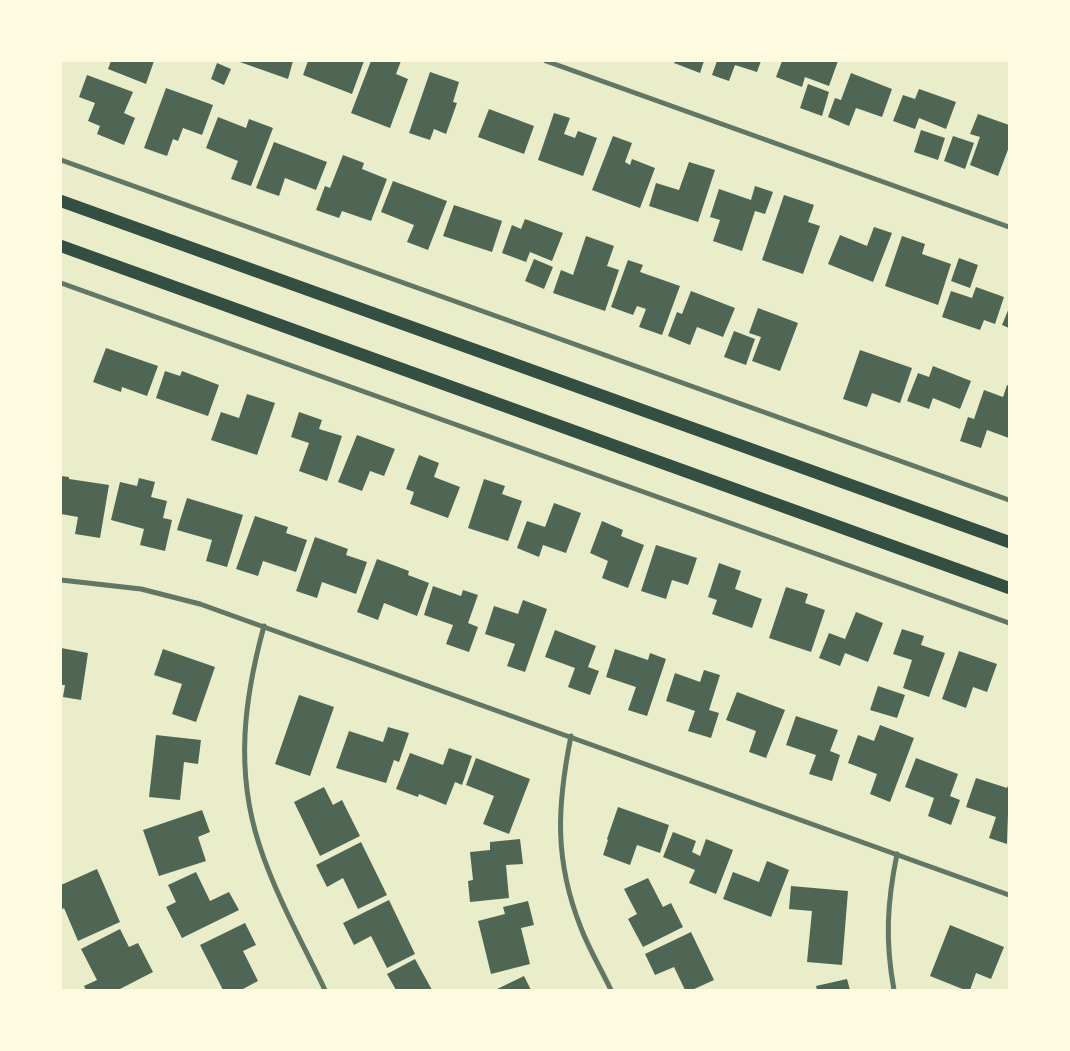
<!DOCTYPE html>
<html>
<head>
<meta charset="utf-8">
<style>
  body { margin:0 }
  #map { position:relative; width:1070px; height:1051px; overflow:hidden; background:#e9edc9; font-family:Georgia,serif }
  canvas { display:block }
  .frame { position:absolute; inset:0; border:62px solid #fefae0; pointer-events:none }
</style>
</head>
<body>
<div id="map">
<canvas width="1070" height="1051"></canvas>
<div class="frame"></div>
</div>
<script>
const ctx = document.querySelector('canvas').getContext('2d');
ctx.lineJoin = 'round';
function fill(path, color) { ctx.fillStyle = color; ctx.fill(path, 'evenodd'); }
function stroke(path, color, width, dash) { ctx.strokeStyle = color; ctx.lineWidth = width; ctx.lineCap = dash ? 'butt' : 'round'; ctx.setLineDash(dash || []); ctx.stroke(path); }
const building = new Path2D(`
  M 111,61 L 154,61 L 146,84 L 108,69 Z
  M 237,61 L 293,61 L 288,79 Z
  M 308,61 L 364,61 L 352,94 L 303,75 Z
  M 371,61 L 401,61 L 396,74 L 408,79 L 390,128 L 351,113 Z
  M 675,61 L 704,61 L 700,73 L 674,63 Z
  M 717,61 L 761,61 L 757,72 L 735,65 L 729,81 L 712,75 Z
  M 782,61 L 838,61 L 829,86 L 805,77 L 802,87 L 776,77 Z
  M 217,63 L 231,69 L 224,85 L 211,79 Z
  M 430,72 L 459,82 L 453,102 L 457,103 L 446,134 L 434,129 L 430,140 L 409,133 Z
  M 851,73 L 892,89 L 882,117 L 856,108 L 849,126 L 828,117 L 835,98 L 841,100 Z
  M 87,75 L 133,92 L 124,113 L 135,118 L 124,145 L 97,134 L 100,126 L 88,121 L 95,103 L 79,97 Z
  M 808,84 L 829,92 L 822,116 L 800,108 Z
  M 166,88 L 213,105 L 202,135 L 183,128 L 178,141 L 173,139 L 167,156 L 144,148 Z
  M 919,89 L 956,102 L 946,129 L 919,118 L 915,129 L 893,121 L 903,95 L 915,99 Z
  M 489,109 L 534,126 L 524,154 L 478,137 Z
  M 554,113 L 570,118 L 564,134 L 575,138 L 578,131 L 597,138 L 583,176 L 538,160 Z
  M 978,114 L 1009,125 L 1009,147 L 998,176 L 970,165 L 980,137 L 970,134 Z
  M 218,117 L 246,128 L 249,119 L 273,128 L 251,186 L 231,179 L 238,161 L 206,148 Z
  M 921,130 L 945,138 L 938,160 L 914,152 Z
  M 613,136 L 632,143 L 625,162 L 630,165 L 632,159 L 655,168 L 640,208 L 592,190 Z
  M 953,136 L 974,143 L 965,169 L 944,161 Z
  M 274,142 L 327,162 L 316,190 L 285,178 L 279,196 L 256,188 Z
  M 343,155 L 364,163 L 362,169 L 387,179 L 371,221 L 342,211 L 339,218 L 316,210 L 325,186 L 330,188 Z
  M 689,162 L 715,170 L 698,222 L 649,206 L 656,183 L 679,190 Z
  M 393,181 L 447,201 L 428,250 L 407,242 L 414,225 L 381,212 Z
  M 755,186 L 773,192 L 765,214 L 755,211 L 742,251 L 713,241 L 720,220 L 710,217 L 719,189 L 751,200 Z
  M 784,195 L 814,205 L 808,222 L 820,226 L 803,274 L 762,260 Z
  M 454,205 L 502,221 L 492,252 L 443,236 Z
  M 525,219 L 563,233 L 552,261 L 530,252 L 526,262 L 502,253 L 512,225 L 521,229 Z
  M 874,227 L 892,233 L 873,282 L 828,264 L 840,235 L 867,246 Z
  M 586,236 L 614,246 L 607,266 L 619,270 L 605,311 L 553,293 L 561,270 L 573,275 Z
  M 902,236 L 925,244 L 922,254 L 951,264 L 938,305 L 885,286 Z
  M 959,258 L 978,265 L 970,288 L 951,281 Z
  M 534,259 L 553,267 L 544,289 L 525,281 Z
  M 628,260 L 643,265 L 640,272 L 680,286 L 662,335 L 639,327 L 646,309 L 637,306 L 633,315 L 611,307 Z
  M 976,287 L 1004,297 L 995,324 L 984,320 L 980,330 L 942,317 L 951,291 L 972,298 Z
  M 691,291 L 735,308 L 723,337 L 697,327 L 690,345 L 668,336 L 677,312 L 682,314 Z
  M 758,308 L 798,323 L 780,371 L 752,361 L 761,337 L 749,333 Z
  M 1009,308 L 1009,328 L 1002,325 Z
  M 734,331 L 755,339 L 746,365 L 724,357 Z
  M 106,348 L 158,366 L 147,396 L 122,387 L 121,392 L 93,382 Z
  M 860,350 L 912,368 L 900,403 L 872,393 L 867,407 L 843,399 Z
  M 933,366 L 971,381 L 960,409 L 933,398 L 929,409 L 907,401 L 918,373 L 929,377 Z
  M 165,371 L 180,376 L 182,371 L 219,385 L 208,416 L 156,398 Z
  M 1007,385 L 1009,386 L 1009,438 L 987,430 L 981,448 L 960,441 L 968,417 L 974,419 L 984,390 L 1003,397 Z
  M 247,394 L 275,403 L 257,455 L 211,440 L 221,412 L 239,418 Z
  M 299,412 L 322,420 L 319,429 L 342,436 L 327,481 L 299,471 L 309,443 L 291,437 Z
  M 357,435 L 395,449 L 384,476 L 370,471 L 362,491 L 338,482 Z
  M 419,455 L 439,463 L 434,477 L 460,487 L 448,518 L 410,504 L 414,492 L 406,489 Z
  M 61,476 L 69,477 L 69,479 L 109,485 L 100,538 L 75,534 L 78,517 L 61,514 Z
  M 139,478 L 155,482 L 151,497 L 167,501 L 163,518 L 172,520 L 165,551 L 140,545 L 144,529 L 111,520 L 120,482 L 137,486 Z
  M 484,479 L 505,486 L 502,494 L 522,501 L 508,541 L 468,528 Z
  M 187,498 L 243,515 L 227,567 L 206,561 L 212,540 L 177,530 Z
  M 554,503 L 581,513 L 566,553 L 543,545 L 539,557 L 517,548 L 527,521 L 545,527 Z
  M 255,516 L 288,527 L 286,533 L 307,540 L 296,572 L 263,561 L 258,576 L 236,569 Z
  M 602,521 L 623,530 L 621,536 L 644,545 L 628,588 L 602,578 L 608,561 L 590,553 Z
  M 315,537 L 348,549 L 346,555 L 367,562 L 356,594 L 322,582 L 317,598 L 296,591 Z
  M 656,545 L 697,558 L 688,585 L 672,580 L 666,599 L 641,591 Z
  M 377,559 L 409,571 L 408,575 L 429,583 L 417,616 L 384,603 L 378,620 L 357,612 Z
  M 719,563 L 741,571 L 735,589 L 762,599 L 752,628 L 712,614 L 717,600 L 708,597 Z
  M 433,586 L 461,596 L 463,590 L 478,595 L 468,623 L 478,627 L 469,652 L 446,644 L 453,625 L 424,615 Z
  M 786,587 L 808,594 L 805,603 L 825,610 L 811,652 L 769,638 Z
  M 523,600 L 547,609 L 525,672 L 507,666 L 515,644 L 485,634 L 494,606 L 518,614 Z
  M 856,612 L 883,623 L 868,662 L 845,653 L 840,666 L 819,658 L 829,633 L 845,639 Z
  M 902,629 L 924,636 L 921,645 L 945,653 L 929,697 L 903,688 L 912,660 L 893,654 Z
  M 555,630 L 596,646 L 588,667 L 599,671 L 590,695 L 568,687 L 575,668 L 545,657 Z
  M 61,648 L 88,653 L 81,700 L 63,697 L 65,685 L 61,685 Z
  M 163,649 L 215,667 L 196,722 L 172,714 L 182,684 L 154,675 Z
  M 615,649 L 648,660 L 650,653 L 666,659 L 647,716 L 628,710 L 636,687 L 606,677 Z
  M 959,651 L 997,664 L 987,692 L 973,687 L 966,708 L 942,699 Z
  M 704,670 L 720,675 L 709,710 L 719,713 L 711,738 L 688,731 L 695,711 L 666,701 L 675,673 L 700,682 Z
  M 878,686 L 905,695 L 897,718 L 870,710 Z
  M 737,692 L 785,710 L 766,758 L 749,752 L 756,731 L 726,720 Z
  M 299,695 L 334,707 L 310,776 L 275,764 Z
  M 796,716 L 838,730 L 830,751 L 840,755 L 832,781 L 809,774 L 816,755 L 786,745 Z
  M 880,725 L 914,738 L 890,802 L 870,794 L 877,774 L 848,763 L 858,735 L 874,741 Z
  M 388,727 L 409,733 L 399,762 L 394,760 L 386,783 L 336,768 L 349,731 L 383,742 Z
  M 156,735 L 201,740 L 198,764 L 184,762 L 180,800 L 149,797 Z
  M 449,748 L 472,756 L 462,785 L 455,782 L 446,805 L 419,794 L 418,797 L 396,789 L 410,753 L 443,765 Z
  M 476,758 L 530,779 L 509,834 L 483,824 L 494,796 L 466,785 Z
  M 916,758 L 958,774 L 950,796 L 960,800 L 951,825 L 928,816 L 934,798 L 905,787 Z
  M 976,778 L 1007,788 L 1009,783 L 1007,844 L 989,838 L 996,817 L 966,807 Z
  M 324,787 L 333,805 L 342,800 L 360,836 L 320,856 L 294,802 Z
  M 618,807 L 669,825 L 660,853 L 637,845 L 630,865 L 603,855 L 608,840 L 607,839 Z
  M 202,810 L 210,832 L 198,837 L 206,861 L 159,876 L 143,830 Z
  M 673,832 L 696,841 L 692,852 L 700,856 L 706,839 L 733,850 L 716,894 L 689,883 L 695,870 L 663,857 Z
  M 520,839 L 523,864 L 506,865 L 509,898 L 470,902 L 468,881 L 473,880 L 470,852 L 490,850 L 490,842 Z
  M 361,842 L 387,895 L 358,909 L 343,878 L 327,887 L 316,865 Z
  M 767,861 L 789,870 L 771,917 L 723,899 L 733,872 L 759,882 Z
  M 97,869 L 120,922 L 78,941 L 64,908 L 61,910 L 61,885 Z
  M 196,872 L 210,901 L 229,892 L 239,910 L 182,938 L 166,907 L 176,902 L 168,885 Z
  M 648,878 L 663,907 L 671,903 L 683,927 L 643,947 L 628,919 L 637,914 L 624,889 Z
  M 791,886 L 848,891 L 842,965 L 807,962 L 812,911 L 789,909 Z
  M 389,900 L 415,954 L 387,968 L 371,936 L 354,945 L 343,923 Z
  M 528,901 L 534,925 L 521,928 L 530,964 L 491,974 L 478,921 L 505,914 L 503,907 Z
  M 245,923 L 256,945 L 243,951 L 258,981 L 241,990 L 223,990 L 200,945 Z
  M 950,925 L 1004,947 L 991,979 L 976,973 L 970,990 L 965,990 L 930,976 Z
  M 120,929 L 129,947 L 138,943 L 153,972 L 118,990 L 86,990 L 84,986 L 97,980 L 81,949 Z
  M 691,932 L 714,980 L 692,990 L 685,990 L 674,967 L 655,975 L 645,954 Z
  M 415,959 L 432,990 L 396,990 L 387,974 Z
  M 524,976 L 531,990 L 495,990 Z
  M 847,979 L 850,990 L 817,990 L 816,986 Z`);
const minor = new Path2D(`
  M 546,61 L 1009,227
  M 61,160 L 1009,500
  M 61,283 L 1009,623
  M 61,580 L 141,589 L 200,604 L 1009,895
  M 264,626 C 244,699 235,770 259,844 C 275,894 302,942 325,990
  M 571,736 C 557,806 554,860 581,928 C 589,949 601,969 611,990
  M 894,990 C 885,941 887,903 897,854`);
const primary = new Path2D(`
  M 61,201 L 1009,542
  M 61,246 L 1009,588`);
fill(building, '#4f6655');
stroke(minor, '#617663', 5);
stroke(primary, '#344e41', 12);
</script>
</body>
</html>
